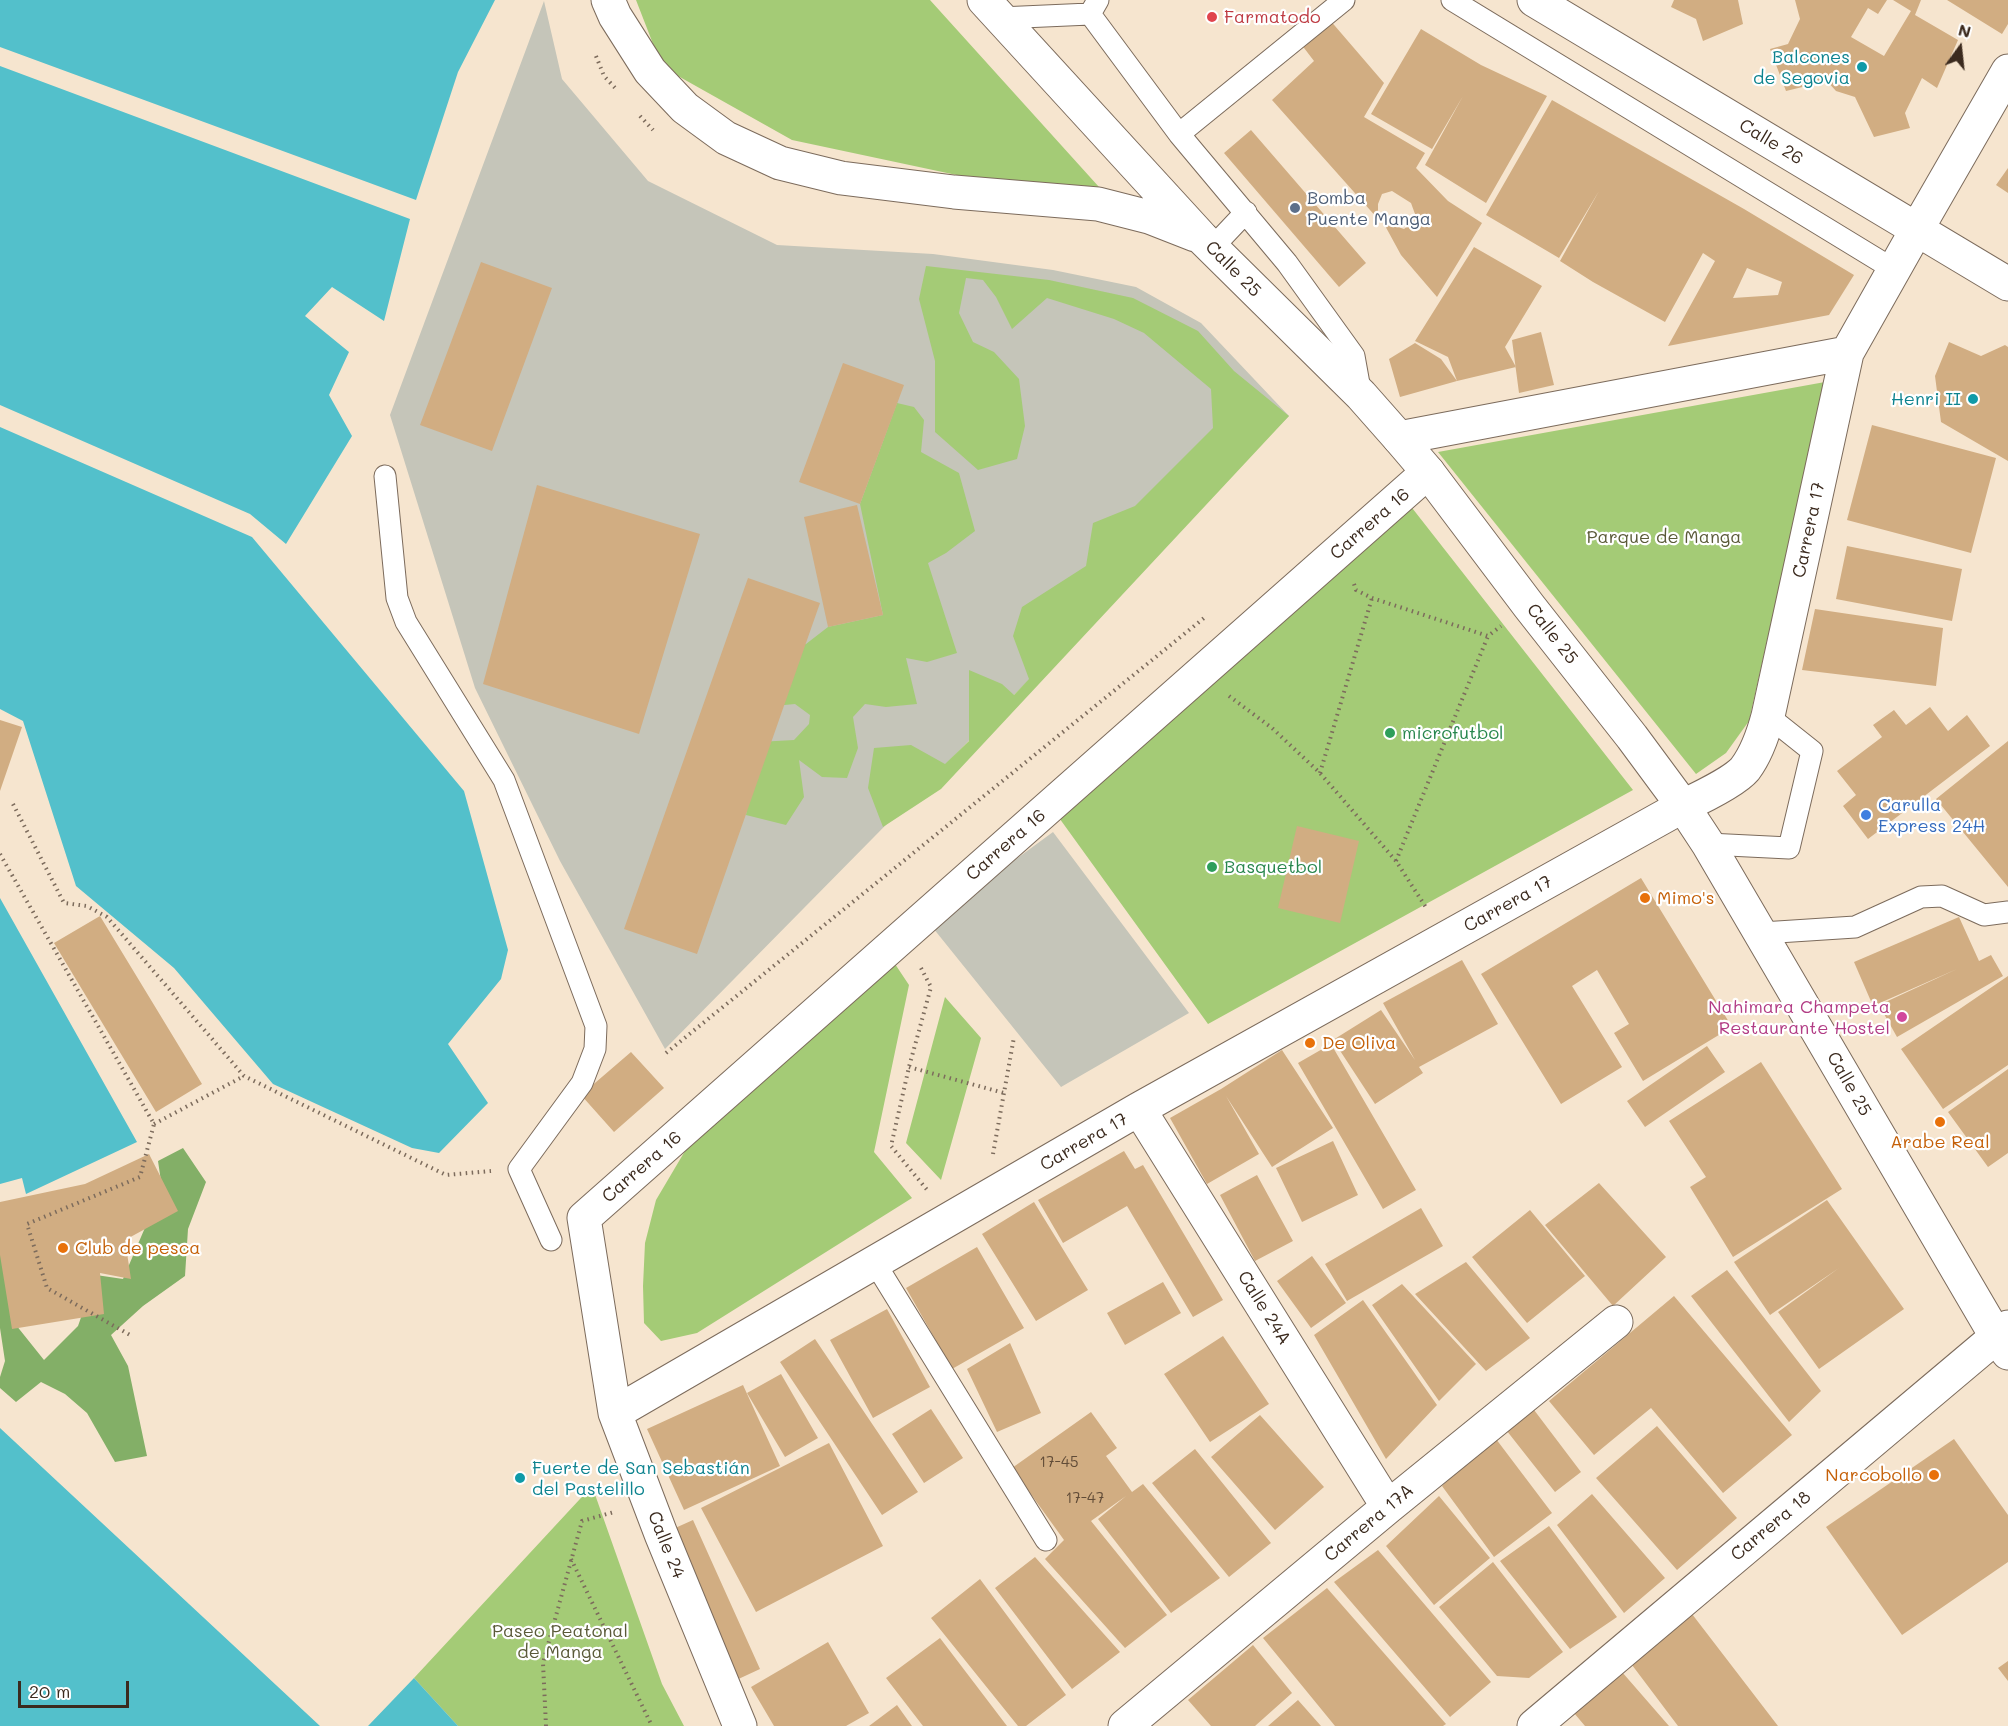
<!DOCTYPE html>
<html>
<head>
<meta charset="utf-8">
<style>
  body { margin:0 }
  #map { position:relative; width:2008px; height:1726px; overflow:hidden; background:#f6e5cf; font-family:Mali,sans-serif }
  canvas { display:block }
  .north { position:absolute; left:1930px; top:18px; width:60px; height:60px; -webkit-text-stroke:4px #fff; paint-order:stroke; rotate:15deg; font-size:16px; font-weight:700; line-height:24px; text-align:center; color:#3b2a1e }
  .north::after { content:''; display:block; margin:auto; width:21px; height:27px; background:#3b2a1e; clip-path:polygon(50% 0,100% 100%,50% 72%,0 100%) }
  .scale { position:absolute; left:18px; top:1681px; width:111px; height:27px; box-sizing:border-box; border:3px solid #3b2a1e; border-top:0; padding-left:8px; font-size:18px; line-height:21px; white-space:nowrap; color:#3b2a1e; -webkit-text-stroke:4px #fff; paint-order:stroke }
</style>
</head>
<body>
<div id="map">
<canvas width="2008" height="1726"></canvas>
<div class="north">N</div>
<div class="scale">20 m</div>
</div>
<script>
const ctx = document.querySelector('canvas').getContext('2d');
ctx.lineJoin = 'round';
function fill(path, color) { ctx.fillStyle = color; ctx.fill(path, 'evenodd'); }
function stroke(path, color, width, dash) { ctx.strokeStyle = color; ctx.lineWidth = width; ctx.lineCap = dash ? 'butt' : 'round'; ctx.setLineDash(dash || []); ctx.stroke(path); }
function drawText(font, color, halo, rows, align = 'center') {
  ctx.font = font + ' Mali,sans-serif'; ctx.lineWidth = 4.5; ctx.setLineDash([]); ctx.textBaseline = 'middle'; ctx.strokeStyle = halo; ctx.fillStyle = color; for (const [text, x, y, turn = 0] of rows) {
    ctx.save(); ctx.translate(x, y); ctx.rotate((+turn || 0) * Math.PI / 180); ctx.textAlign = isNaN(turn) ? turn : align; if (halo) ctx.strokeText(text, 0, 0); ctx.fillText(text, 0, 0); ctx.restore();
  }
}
const industrial = new Path2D(`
  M 544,1 L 562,79 L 648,181 L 777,245 L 933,254 L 1053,270 L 1136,287 L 1201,323 L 1289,416 L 665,1049 L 560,861 L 475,688 L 390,415 Z
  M 1053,832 L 1189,1013 L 1061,1087 L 929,923 Z`);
const green = new Path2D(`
  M 636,0 L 930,0 L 1099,187 L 966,177 L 792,140 L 662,67 Z
  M 926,266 L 1049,280 L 1133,298 L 1198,331 L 1234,371 L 1289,416 L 941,789 L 883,827 L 868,788 L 874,748 L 911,745 L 945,764 L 969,741 L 969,670 L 1002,684 L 1014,695 L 1029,679 L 1013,636 L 1022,607 L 1086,566 L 1093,523 L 1135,506 L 1213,428 L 1211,389 L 1144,333 L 1114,319 L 1047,298 L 1012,329 L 996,297 L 983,280 L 966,278 L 959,313 L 973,342 L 994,352 L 1019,379 L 1025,426 L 1017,459 L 978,470 L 935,432 L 935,361 L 919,299 Z
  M 1825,382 L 1749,721 L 1726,753 L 1696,774 L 1438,452 Z
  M 897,403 L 914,407 L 924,420 L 921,452 L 959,473 L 975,531 L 946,553 L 928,563 L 957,653 L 927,662 L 906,658 L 917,704 L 886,707 L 865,704 L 853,717 L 858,748 L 847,778 L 822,777 L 799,760 L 804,797 L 786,825 L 746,815 L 758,742 L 794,740 L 809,724 L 810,715 L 795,704 L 763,707 L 779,652 L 806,644 L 828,627 L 883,615 L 860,504 Z
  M 1409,504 L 1633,790 L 1208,1024 L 1057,815 Z
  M 893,961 L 909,985 L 874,1152 L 912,1198 L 697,1333 L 661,1341 L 644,1323 L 643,1286 L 645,1243 L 656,1200 L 685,1151 Z
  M 945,997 L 981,1038 L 941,1180 L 906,1143 Z
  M 592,1486 L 662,1684 L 684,1726 L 458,1726 L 414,1678 Z`);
const forest = new Path2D(`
  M 183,1148 L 206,1182 L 188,1229 L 185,1276 L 143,1306 L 111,1335 L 128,1366 L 147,1456 L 115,1462 L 87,1413 L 65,1394 L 41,1382 L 16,1402 L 0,1388 L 0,1377 L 5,1361 L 0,1328 L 0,1246 L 16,1325 L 44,1360 L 78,1326 L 96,1275 L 123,1279 L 162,1188 L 158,1161 Z`);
const water = new Path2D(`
  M 0,0 L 495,0 L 458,72 L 416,200 L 0,47 Z
  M 0,66 L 410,219 L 384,321 L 332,287 L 305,316 L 349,352 L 329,395 L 352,436 L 286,544 L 250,514 L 0,405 Z
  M 0,427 L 252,537 L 464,791 L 508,950 L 501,979 L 448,1044 L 488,1103 L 439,1153 L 412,1148 L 273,1084 L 174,968 L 76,886 L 23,721 L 0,709 Z
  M 0,898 L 137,1142 L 26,1194 L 22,1178 L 0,1184 Z
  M 0,1428 L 320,1726 L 0,1726 Z
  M 414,1678 L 458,1726 L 368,1726 Z`);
const building = new Path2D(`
  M 1674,0 L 1738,0 L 1743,24 L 1703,41 L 1696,19 L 1671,7 Z
  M 1795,0 L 1887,0 L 1878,14 L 1868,8 L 1851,37 L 1884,56 L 1911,11 L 1893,0 L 1921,0 L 1915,15 L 1958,40 L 1937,88 L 1922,78 L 1905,113 L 1910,128 L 1874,137 L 1855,97 L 1836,91 L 1827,81 L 1786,91 L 1770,49 L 1788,44 L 1800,19 Z
  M 1947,0 L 2008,0 L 2008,24 L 2002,34 Z
  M 1329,19 L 1384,83 L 1364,117 L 1425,153 L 1416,168 L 1448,201 L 1482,223 L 1437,297 L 1401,255 L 1383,222 L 1404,229 L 1412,223 L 1415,214 L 1411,203 L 1392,191 L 1382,194 L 1378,204 L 1378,219 L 1272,100 L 1314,61 L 1301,44 Z
  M 1421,29 L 1481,65 L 1547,96 L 1486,203 L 1425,165 L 1463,96 L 1432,149 L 1371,114 Z
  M 1552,100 L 1744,209 L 1854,275 L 1829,315 L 1668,346 L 1715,261 L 1703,253 L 1665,322 L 1593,282 L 1560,261 L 1599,191 L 1559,258 L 1486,215 ZM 1747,268 L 1782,282 L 1778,295 L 1733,298 Z
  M 1251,130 L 1366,263 L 1339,287 L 1224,153 Z
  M 2008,168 L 2008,193 L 1996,185 Z
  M 1474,247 L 1542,286 L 1505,347 L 1516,367 L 1457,381 L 1448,357 L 1415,341 Z
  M 481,262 L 552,288 L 492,451 L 420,425 Z
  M 1541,332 L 1554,385 L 1519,393 L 1512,340 Z
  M 1949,342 L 1981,356 L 2005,345 L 2008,347 L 2008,461 L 1941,422 L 1935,376 Z
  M 1415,343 L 1441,359 L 1457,381 L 1400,397 L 1389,359 Z
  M 843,363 L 904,385 L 860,504 L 799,482 Z
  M 1872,425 L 1996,458 L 1971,553 L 1847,520 Z
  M 537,485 L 700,534 L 639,734 L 483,684 Z
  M 857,505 L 883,615 L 828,627 L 804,517 Z
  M 1847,546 L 1962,569 L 1952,621 L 1836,599 Z
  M 748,578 L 820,603 L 697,954 L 624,929 Z
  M 1815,609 L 1943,628 L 1936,686 L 1802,670 Z
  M 1930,707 L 1948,731 L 1967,715 L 1990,746 L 1868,839 L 1843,806 L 1856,795 L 1837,771 L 1882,737 L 1873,725 L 1894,710 L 1906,725 Z
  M 0,720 L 22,727 L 0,791 Z
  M 2008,741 L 2008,887 L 1936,799 Z
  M 1297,826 L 1359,841 L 1340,923 L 1278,908 Z
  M 1641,878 L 1732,1027 L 1643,1081 L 1614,1033 L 1629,1024 L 1597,970 L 1572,986 L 1622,1067 L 1561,1104 L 1481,974 Z
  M 100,916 L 202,1084 L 156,1112 L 54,943 Z
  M 1959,917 L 1979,961 L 1991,955 L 2003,976 L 1897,1037 L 1879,1005 L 1957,969 L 1873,1006 L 1854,962 Z
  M 1462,960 L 1498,1024 L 1419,1067 L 1423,1073 L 1375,1104 L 1333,1040 L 1381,1010 L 1415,1060 L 1383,1003 Z
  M 2008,976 L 2008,1065 L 1943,1109 L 1901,1049 Z
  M 1331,1044 L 1416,1190 L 1383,1209 L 1298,1063 Z
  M 1707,1046 L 1725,1072 L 1645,1127 L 1627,1101 Z
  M 1282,1050 L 1333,1128 L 1272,1167 L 1226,1096 L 1259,1154 L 1207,1184 L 1170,1118 L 1221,1089 Z
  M 631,1052 L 664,1088 L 614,1132 L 581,1095 Z
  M 1761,1062 L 1842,1189 L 1733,1257 L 1690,1187 L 1706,1177 L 1669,1121 Z
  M 2008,1069 L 2008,1153 L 1988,1167 L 1948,1112 Z
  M 1333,1141 L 1358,1195 L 1302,1222 L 1276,1168 Z
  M 1124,1151 L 1135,1169 L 1143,1165 L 1223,1300 L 1193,1317 L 1127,1206 L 1063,1243 L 1038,1200 Z
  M 149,1154 L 178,1211 L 125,1240 L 131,1279 L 100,1273 L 104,1314 L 12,1329 L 0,1255 L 0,1202 L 85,1184 Z
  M 1257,1175 L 1293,1241 L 1255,1261 L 1220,1195 Z
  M 1599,1183 L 1666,1257 L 1613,1306 L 1545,1225 Z
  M 1827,1200 L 1904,1309 L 1819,1369 L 1778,1312 L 1839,1268 L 1770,1315 L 1734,1262 Z
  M 1034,1202 L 1088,1290 L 1036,1321 L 982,1234 Z
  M 1421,1208 L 1443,1246 L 1347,1301 L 1325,1264 Z
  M 1530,1210 L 1585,1276 L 1527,1323 L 1472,1257 Z
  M 977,1247 L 1024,1328 L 952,1369 L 906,1288 Z
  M 1312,1256 L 1346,1303 L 1311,1328 L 1277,1281 Z
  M 1466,1262 L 1530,1338 L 1486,1371 L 1415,1294 Z
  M 1727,1270 L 1821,1391 L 1789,1422 L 1691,1296 Z
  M 1163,1282 L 1181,1313 L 1125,1345 L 1107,1313 Z
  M 1402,1284 L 1476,1364 L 1439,1401 L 1372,1305 Z
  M 1674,1296 L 1792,1435 L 1723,1493 L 1651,1408 L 1594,1455 L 1549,1401 Z
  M 1363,1300 L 1437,1405 L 1386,1459 L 1314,1335 Z
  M 887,1309 L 930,1387 L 873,1418 L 830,1340 Z
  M 1223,1336 L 1269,1404 L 1210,1442 L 1164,1374 Z
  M 815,1339 L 918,1492 L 882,1515 L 780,1362 Z
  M 1010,1343 L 1041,1413 L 997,1432 L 967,1369 Z
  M 781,1374 L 818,1438 L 785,1457 L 747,1393 Z
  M 743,1385 L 780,1466 L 684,1510 L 647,1429 Z
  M 1528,1402 L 1581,1472 L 1555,1492 L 1503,1426 Z
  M 931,1409 L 963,1458 L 924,1483 L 892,1434 Z
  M 1091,1412 L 1117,1448 L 1106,1456 L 1132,1492 L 1143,1484 L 1220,1578 L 1171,1613 L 1098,1519 L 1126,1496 L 1091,1521 L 1167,1615 L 1125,1648 L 1045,1559 L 1064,1540 L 1012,1468 Z
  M 1260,1415 L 1324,1487 L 1275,1530 L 1211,1457 Z
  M 1657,1426 L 1737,1518 L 1677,1570 L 1596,1478 Z
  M 1493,1435 L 1552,1513 L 1494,1557 L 1442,1486 Z
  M 1954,1439 L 2008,1515 L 2008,1562 L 1902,1635 L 1826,1527 Z
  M 829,1443 L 883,1546 L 756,1612 L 701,1508 Z
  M 1195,1449 L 1271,1543 L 1229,1577 L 1152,1483 Z
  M 1592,1494 L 1665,1578 L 1624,1613 L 1557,1525 Z
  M 1439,1496 L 1490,1558 L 1434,1605 L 1386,1546 Z
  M 693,1520 L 760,1669 L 732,1682 L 664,1533 Z
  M 1549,1526 L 1617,1617 L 1570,1649 L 1500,1561 Z
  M 1378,1550 L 1491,1682 L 1450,1717 L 1334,1582 Z
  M 1035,1557 L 1120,1652 L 1072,1689 L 995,1588 Z
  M 1493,1562 L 1563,1652 L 1529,1678 L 1497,1676 L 1439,1607 Z
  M 980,1579 L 1066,1695 L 1026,1726 L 1018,1726 L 931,1618 Z
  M 1327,1588 L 1446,1724 L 1443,1726 L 1335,1726 L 1263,1638 Z
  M 1692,1614 L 1778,1726 L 1678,1726 L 1629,1661 Z
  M 940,1638 L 1007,1726 L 923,1726 L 886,1678 Z
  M 828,1642 L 869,1713 L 846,1726 L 774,1726 L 751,1687 Z
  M 1253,1645 L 1292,1693 L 1255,1726 L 1211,1726 L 1188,1700 Z
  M 2008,1661 L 2008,1681 L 1998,1668 Z
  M 1622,1672 L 1669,1726 L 1585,1726 L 1574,1713 Z
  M 1298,1700 L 1321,1726 L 1268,1726 Z
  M 897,1705 L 912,1726 L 869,1726 Z`);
const path = new Path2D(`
  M 596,56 L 604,76 L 617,90
  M 640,116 L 653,130
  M 1354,584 L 1356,590 L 1372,598 L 1488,636 L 1501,626
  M 1229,696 L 1272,728 L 1320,773 L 1396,861 L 1427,909
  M 1320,773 L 1372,598
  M 13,804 L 64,903 L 87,906 L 107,917 L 244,1076 L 446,1175 L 491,1171
  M 0,854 L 154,1124 L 140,1177 L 27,1224 L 47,1288 L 130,1335
  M 1396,861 L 1488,636
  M 921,968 L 931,987 L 909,1067 L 891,1146 L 928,1191
  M 666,1053 L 1204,618
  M 909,1067 L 1004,1093
  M 154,1124 L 244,1076
  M 993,1154 L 1014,1037
  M 571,1559 L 652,1726
  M 546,1726 L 543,1663 L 582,1521 L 614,1512`);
const service = new Path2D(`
  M 1098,0 L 1090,14 L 1179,134 L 1287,263 L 1354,356 L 1361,395
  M 1452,0 L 1893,269
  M 1000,18 L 1090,14
  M 1179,134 L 1344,0
  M 1212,248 L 1246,212
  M 385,476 L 397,598 L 406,622 L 504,780 L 596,1026 L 595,1049 L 582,1083 L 519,1169 L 551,1240
  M 1708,844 L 1789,848 L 1812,751 L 1768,716
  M 1762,933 L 1855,927 L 1921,897 L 1942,896 L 1984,915 L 2008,912
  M 875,1263 L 1046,1540`);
const minor = new Path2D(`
  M 1399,438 L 1847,353
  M 1139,1109 L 1388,1507
  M 615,1413 L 1139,1109 L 1683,806 C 1698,799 1735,781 1745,769 C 1757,753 1763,735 1768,716 L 1847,353 L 1917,229
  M 740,1726 L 661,1534 L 615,1413 L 584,1218 L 1428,472
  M 1125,1726 L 1388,1507 L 1616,1322
  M 1534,1726 L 2008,1327`);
const tertiary = new Path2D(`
  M 1534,0 L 2008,284
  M 1917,229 L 2008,71`);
const secondary = new Path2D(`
  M 608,0 L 615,16 L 650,71 L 685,108 L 726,138 L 780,163 L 841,178 L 954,192 L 1098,204 L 1149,217 L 1195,235
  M 984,0 L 1202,238 L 1361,395 L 1399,438 L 1428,472 L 1529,606 L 1632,737 L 1683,806 L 1708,844 L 1996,1336 L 2008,1353`);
const markers = [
  [1212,17,6,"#e0444e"],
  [1862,67,6,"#0f9aa8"],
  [1295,208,6,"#5c6f8a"],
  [1973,399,6,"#0f9aa8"],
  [1390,733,6,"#2e9e5b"],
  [1866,815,6,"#3f7fe0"],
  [1212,867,6,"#2e9e5b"],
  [1645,898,6,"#e8710a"],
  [1902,1017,6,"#d1479c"],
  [1310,1043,6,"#e8710a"],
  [1940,1122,6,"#e8710a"],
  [63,1248,6,"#e8710a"],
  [1934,1475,6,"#e8710a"],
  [520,1478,6,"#0f9aa8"]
];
const numberNames = [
  ["17-45",1059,1462],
  ["17-47",1085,1498]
];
const healthNames = [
  ["Farmatodo",1224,17]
];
const cultureNames = [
  ["Balcones",1850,57],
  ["de Segovia",1850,78],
  ["Henri II",1961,399],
  ["Fuerte de San Sebastián",532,1468,"left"],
  ["del Pastelillo",532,1489,"left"]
];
const streetNames = [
  ["Calle 26",1771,142,31],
  ["Calle 25",1233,269,45],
  ["Carrera 16",1370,524,-41],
  ["Carrera 17",1809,530,-78],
  ["Calle 25",1552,634,52],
  ["Carrera 16",1006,845,-41],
  ["Carrera 17",1508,904,-29],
  ["Calle 25",1849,1084,60],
  ["Carrera 17",1084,1142,-30],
  ["Carrera 16",642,1167,-41],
  ["Calle 24A",1264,1308,58],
  ["Carrera 17A",1369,1523,-40],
  ["Carrera 18",1771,1526,-40],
  ["Calle 24",666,1545,68]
];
const serviceNames = [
  ["Bomba",1307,198],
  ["Puente Manga",1307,219]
];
const parkNames = [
  ["Parque de Manga",1664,537],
  ["Paseo Peatonal",560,1631],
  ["de Manga",560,1652]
];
const leisureNames = [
  ["microfutbol",1402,733],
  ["Basquetbol",1224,867]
];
const shopNames = [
  ["Carulla",1878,805],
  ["Express 24H",1878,826]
];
const foodNames = [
  ["Mimo's",1657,898],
  ["De Oliva",1322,1043],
  ["Arabe Real",1940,1142,"center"],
  ["Club de pesca",75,1248],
  ["Narcobollo",1922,1475,"right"]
];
const hotelNames = [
  ["Nahimara Champeta",1890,1007],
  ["Restaurante Hostel",1890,1028]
];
fill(industrial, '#c5c5b9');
fill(green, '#a4cb76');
fill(forest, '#83af67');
fill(water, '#53c0cb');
fill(building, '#d1ad82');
stroke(service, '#7c6b5c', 23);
stroke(minor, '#7c6b5c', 35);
stroke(tertiary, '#7c6b5c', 35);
stroke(secondary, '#7c6b5c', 35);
stroke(path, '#7c6b5c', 4, [1.5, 4.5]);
stroke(service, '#fff', 21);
stroke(minor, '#fff', 33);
stroke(tertiary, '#fff', 33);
stroke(secondary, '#fff', 33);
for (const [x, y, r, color] of markers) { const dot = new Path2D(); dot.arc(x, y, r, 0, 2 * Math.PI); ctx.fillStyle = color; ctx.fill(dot); stroke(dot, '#fff', 2); }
drawText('15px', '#604b37', null, numberNames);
drawText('18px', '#be3a42', '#fff', healthNames, 'left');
drawText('18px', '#0d838f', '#fff', cultureNames, 'right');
drawText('18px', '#3b2a1e', '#fff', streetNames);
drawText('18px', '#4e5e75', '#fff', serviceNames, 'left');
drawText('18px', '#5a5a38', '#fff', parkNames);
drawText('18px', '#27864d', '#fff', leisureNames, 'left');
drawText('18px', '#366cbe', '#fff', shopNames, 'left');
drawText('18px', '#c56008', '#fff', foodNames, 'left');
drawText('18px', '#b23c85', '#fff', hotelNames, 'right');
</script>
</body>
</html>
